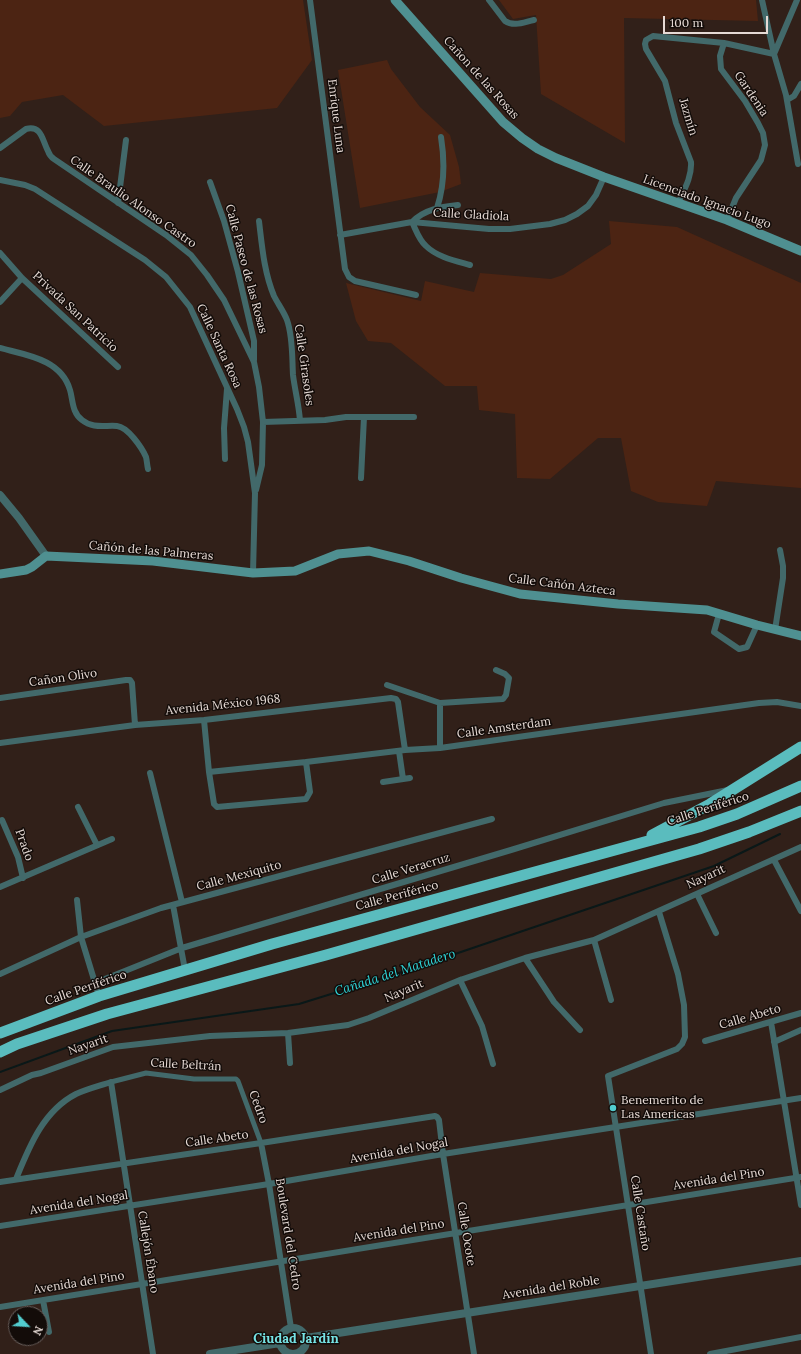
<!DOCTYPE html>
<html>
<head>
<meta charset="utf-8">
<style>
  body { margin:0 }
  #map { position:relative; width:801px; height:1354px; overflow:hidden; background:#312019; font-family:Lora,serif }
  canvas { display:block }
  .north { position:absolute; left:8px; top:1306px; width:40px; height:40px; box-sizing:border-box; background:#130c09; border:1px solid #675e5b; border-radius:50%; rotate:115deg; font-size:11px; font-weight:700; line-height:16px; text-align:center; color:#e6dad5 }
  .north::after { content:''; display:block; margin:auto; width:14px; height:18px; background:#52cdcf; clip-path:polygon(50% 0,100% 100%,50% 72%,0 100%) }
  .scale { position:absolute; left:663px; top:16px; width:105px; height:18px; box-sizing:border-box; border:2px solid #e6dad5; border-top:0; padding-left:5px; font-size:12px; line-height:14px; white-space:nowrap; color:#e6dad5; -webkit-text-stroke:3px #130c09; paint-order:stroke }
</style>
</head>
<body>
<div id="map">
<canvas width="801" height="1354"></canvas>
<div class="north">N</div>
<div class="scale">100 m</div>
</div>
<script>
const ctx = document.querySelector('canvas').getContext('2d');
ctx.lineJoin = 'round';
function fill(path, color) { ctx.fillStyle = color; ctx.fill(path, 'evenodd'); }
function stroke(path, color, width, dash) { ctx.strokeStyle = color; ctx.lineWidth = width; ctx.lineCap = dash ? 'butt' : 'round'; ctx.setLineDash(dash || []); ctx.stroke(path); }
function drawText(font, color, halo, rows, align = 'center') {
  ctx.font = font + ' Lora,serif'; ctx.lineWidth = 3; ctx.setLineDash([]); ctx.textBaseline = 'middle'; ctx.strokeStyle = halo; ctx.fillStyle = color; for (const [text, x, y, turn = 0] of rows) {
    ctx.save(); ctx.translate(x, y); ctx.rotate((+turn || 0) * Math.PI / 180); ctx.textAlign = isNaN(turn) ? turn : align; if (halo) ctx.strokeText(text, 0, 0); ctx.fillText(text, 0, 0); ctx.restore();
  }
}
const green = new Path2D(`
  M 0,0 L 303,0 L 312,60 L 277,108 L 104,126 L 63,95 L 22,102 L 10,116 L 0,118 Z
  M 499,0 L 756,0 L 758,21 L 624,18 L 625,143 L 541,94 L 536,15 L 513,19 Z
  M 387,60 L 391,69 L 420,107 L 450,135 L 459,167 L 461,184 L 440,192 L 360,208 L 338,70 Z
  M 609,221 L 677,227 L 801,283 L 801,488 L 716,481 L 707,506 L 658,502 L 631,491 L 621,438 L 598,438 L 550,479 L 517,478 L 515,414 L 479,410 L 477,386 L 445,386 L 391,343 L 368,341 L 356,321 L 346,283 L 421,301 L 425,281 L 474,292 L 480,273 L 551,279 L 563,275 L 611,244 Z`);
const stream = new Path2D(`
  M 0,1072 L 112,1031 L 299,1004 L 405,971 L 714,866 L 780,834`);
const pedestrian = new Path2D(`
  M 111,1082 L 146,1073 L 194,1079 L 236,1079 L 238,1081 L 261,1143`);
const minor = new Path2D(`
  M 310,0 L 345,269 L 349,277 L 355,281 L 416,295
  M 489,0 L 505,21 C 514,27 524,22 534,20
  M 762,0 L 774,54 L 786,95 L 798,164
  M 724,43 L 720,56 L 721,69 L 745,101 L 758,123 L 763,133 L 765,145 L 761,160 L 736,198 L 727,220
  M 787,100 L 794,96 L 801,84
  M 0,148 L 26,129 C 42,125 42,140 48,151 C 49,154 51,157 54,159 L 166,235 L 191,255 L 207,275 L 224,300 L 254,362 L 259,387 L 263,422 L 262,465 L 256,490
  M 0,180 L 25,185 L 35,189 L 145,260 L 166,277 L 190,307 L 237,409 L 244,427 L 248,442 L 255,493 L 253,573
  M 210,182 L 224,221 L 238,272 L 254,341 L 254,360
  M 118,203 L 126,140
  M 678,203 C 684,190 692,177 691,162 L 676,123 L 665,81 L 646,49 L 645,44 L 646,40 L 653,36 L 724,43 L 774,54 L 797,0
  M 458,205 C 441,207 425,209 412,222 C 416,230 419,240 426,246 C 437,257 456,261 470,265
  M 437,208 C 445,184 445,162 441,137
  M 259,221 C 262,246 264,272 274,296 C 278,304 284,312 287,320 C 293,337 292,358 293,375 C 295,391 299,405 300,421
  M 340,235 L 412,222 L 489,229 L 510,229 L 550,224 L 565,220 L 577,214 L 588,206 L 596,195 L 604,177
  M 0,253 L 22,278 L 118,367
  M 0,302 L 22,278
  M 0,348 C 26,355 61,359 70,390 C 73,400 72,413 82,420 C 93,429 105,425 117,426 C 128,427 142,448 146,457 C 147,461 147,465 148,469
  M 263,422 L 325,420 L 346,417 L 414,417
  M 225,459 L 224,428 L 227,389
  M 361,478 L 364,417
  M 719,614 L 714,632 L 739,649 L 747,647 L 757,625
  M 775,630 L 783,578 L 783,566 L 780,550
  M 387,685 L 440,703 L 503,699 L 506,695 L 509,678 L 505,674 L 496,670
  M 0,698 L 126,680 L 130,680 L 132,683 L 135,725
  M 440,703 L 440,748
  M 204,720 L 209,772 L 214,804 L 217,807 L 306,799 L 310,792 L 306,762
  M 0,743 L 135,725 L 204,720 L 391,698 L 396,699 L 398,702 L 405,750
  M 399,751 L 403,779
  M 209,772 L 306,762 L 405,750 L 440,748 L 759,703 L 777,702 L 801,706
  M 150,773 L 182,902
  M 383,782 L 410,778
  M 78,807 L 97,845
  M 2,820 L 18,857 L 23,878
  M 774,860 L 801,911
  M 0,887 L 112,839
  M 697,894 L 716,933
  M 77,900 L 81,937 L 99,996
  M 173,905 L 185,970
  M 594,940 L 611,1000
  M 525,958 L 554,1002 L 580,1030
  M 0,974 L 81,937 L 161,908 L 492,819
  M 460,980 L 482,1026 L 493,1064
  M 95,983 L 182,948 L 511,850 L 664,803 L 728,790
  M 771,1022 L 801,1205
  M 288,1033 L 290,1063
  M 705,1041 L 801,1013
  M 774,1042 L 801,1030
  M 0,1090 L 32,1075 L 41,1073 L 113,1047 L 210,1036 L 288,1033 L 348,1025 L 369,1018 L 460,980 L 525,958 L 594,940 L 801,847
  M 261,1143 L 269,1184 L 291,1328
  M 16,1179 C 29,1147 43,1111 76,1094 C 87,1089 99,1086 111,1082 L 153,1354
  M 0,1182 L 261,1143 L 435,1116 L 437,1117 L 439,1120 L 443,1154 L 474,1354
  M 0,1226 L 269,1184 L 443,1154 L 801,1098
  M 43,1300 L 49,1332
  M 0,1307 L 801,1177
  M 651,1354 L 608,1076 L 677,1049 L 682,1044 L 685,1037 L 684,1005 L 678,974 L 659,912
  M 710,1354 L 801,1337`);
const tertiary = new Path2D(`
  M 0,495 L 19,518 L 46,556
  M280 1341a13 13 0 1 1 26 0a13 13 0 1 1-26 0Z
  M 306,1338 L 801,1261
  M 210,1354 L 280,1343`);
const secondary = new Path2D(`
  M 395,0 L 503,122 L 522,138 L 538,149 L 556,158 L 604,177 L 727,220 L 801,251
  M 0,574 L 26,570 L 32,567 L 46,556 L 153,561 L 253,573 L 295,571 L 338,554 L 369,551 L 409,561 L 461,578 L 520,594 L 618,604 L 707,610 L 757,625 L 801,636`);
const trunk = new Path2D(`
  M 652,835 L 710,804 L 801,747
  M 0,1033 L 99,996 L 272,944 L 699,827 L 737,814 L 801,786
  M 0,1052 L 17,1044 L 107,1014 L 326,955 L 699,849 L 749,832 L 801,811`);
const markers = [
  [613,1108,4,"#52cdcf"]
];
const streetNames = [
  ["Cañon de las Rosas",481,78,48],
  ["Gardenia",751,94,56],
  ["Enrique Luna",336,116,83],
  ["Jazmín",688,117,73],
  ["Calle Braulio Alonso Castro",133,202,35],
  ["Licenciado Ignacio Lugo",707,202,20],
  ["Calle Gladiola",471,215,3],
  ["Calle Paseo de las Rosas",246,269,75],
  ["Privada San Patricio",75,312,43],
  ["Calle Santa Rosa",219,346,65],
  ["Calle Girasoles",304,365,82],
  ["Cañón de las Palmeras",151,551,5],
  ["Calle Cañón Azteca",562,585,7],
  ["Cañon Olivo",63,678,-8],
  ["Avenida México 1968",223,705,-6],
  ["Calle Amsterdam",504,728,-8],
  ["Calle Periférico",708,809,-18],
  ["Prado",24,845,70],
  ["Calle Veracruz",411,869,-17],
  ["Calle Mexiquito",239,876,-15],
  ["Nayarit",706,877,-25],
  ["Calle Periférico",397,896,-15],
  ["Calle Periférico",86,988,-19],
  ["Nayarit",404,991,-23],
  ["Calle Abeto",750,1017,-16],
  ["Nayarit",88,1045,-19],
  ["Calle Beltrán",186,1065,3],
  ["Cedro",258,1107,70],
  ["Calle Abeto",217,1139,-8],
  ["Avenida del Nogal",399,1151,-10],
  ["Avenida del Pino",719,1179,-9],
  ["Avenida del Nogal",79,1203,-9],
  ["Calle Castaño",640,1213,81],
  ["Avenida del Pino",399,1231,-9],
  ["Boulevard del Cedro",288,1234,81],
  ["Calle Ocote",466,1234,81],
  ["Callejón Ébano",148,1252,81],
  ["Avenida del Pino",79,1283,-9],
  ["Avenida del Roble",551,1288,-9]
];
const poiNames = [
  ["Benemerito de",621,1101],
  ["Las Americas",621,1115]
];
const waterNames = [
  ["Cañada del Matadero",395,973,-18]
];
const neighbourhoodNames = [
  ["Ciudad Jardín",296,1339]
];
fill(green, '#4c2413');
stroke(stream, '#0a1818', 2);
stroke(pedestrian, '#42696a', 5);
stroke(minor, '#42696a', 6);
stroke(tertiary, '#42696a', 8);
stroke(secondary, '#4f9091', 9);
stroke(trunk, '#5abcbe', 11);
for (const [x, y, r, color] of markers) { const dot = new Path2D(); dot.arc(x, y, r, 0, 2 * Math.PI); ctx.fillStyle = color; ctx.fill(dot); stroke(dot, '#130c09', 1.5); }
drawText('12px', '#e6dad5', '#130c09', streetNames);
drawText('12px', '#e6dad5', '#130c09', poiNames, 'left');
drawText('italic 13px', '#2fd7db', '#130c09', waterNames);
drawText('bold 13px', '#76e3e5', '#130c09', neighbourhoodNames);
</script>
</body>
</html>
